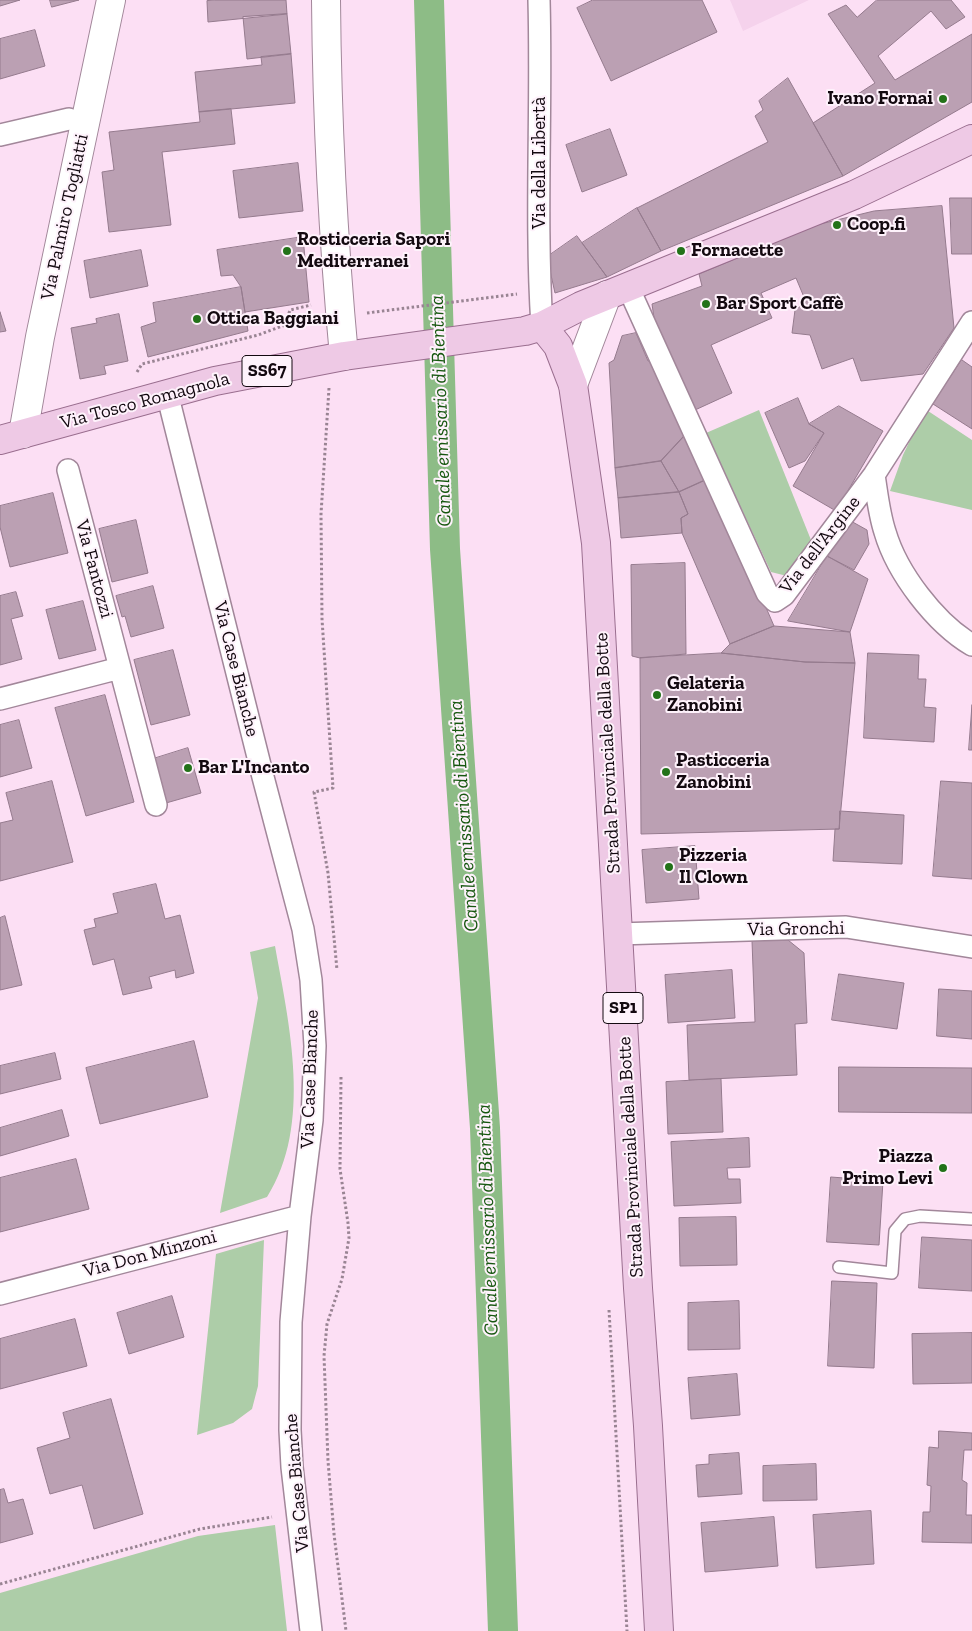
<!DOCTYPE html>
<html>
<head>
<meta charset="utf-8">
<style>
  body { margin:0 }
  canvas { display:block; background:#fcdff4 }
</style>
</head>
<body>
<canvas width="972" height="1631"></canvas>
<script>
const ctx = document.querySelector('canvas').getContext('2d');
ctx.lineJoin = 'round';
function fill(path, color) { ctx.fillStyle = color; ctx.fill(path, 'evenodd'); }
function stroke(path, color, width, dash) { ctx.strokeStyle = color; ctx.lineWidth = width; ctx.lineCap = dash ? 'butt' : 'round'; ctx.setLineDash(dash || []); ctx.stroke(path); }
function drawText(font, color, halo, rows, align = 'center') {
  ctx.font = font + ' "Zilla Slab",serif'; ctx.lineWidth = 4; ctx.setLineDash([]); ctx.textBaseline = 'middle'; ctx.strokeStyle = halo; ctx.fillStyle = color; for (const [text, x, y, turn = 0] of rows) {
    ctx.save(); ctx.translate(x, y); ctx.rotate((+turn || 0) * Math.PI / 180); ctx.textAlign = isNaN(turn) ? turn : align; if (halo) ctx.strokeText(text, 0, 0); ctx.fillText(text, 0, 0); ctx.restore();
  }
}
const built = new Path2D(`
  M 730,0 L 809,0 L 743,31 Z`);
const green = new Path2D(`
  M 925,409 L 972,440 L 972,510 L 890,491 L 903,455 Z
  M 759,410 L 811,540 L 787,576 L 771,572 L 706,433 Z
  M 275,946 C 289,1024 313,1125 267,1197 L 220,1213 L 258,998 L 250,952 Z
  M 264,1240 L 258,1386 L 252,1409 L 233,1423 L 197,1435 L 216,1254 Z
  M 275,1525 L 287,1631 L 0,1631 L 0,1593 L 198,1536 Z`);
const canal = new Path2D(`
  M 429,0 L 445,549 L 485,1128 L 503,1631`);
const building = new Path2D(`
  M 0,0 L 20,0 L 0,6 Z
  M 50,0 L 79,0 L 52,7 Z
  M 215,0 L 286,0 L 287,14 L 208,22 L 207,1 Z
  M 593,0 L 702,0 L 717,32 L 611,81 L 577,8 Z
  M 877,0 L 951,0 L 965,17 L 946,29 L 931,11 L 878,56 L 895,80 L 972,34 L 972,102 L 843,176 L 813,123 L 875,83 L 828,14 L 846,5 L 857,17 Z
  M 287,14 L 291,54 L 247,59 L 243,17 Z
  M 35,30 L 45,66 L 0,79 L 0,39 Z
  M 291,54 L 295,103 L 199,112 L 195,72 L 262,65 L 261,57 Z
  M 788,78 L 843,176 L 661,251 L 637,208 L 768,142 L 755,116 L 763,110 L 759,101 Z
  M 231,109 L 235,144 L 162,152 L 171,225 L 109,232 L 102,172 L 114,170 L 109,132 L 200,122 L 199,112 Z
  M 610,129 L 627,175 L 582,192 L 566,145 Z
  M 298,163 L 303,211 L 239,218 L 233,171 Z
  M 950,198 L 972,198 L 972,254 L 952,254 Z
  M 942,206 L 954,328 L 923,374 L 861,381 L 853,358 L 822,369 L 810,335 L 792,333 L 795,310 L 806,302 L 796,278 L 761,293 L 772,318 L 711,345 L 732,393 L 695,410 L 654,318 L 652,304 L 702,286 L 699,274 L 816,225 L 874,211 Z
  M 637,208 L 661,251 L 607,277 L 582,243 Z
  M 577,236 L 607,277 L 555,293 L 547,257 Z
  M 303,237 L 309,302 L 245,312 L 241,287 L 233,275 L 221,276 L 217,250 Z
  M 141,250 L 148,286 L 90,298 L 84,261 Z
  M 241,287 L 248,331 L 148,357 L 141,327 L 156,322 L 153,303 Z
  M 0,312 L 6,331 L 0,332 Z
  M 119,314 L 128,361 L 104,366 L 106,374 L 80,379 L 71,328 L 97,323 L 96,319 Z
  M 636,333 L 648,361 L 655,360 L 687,433 L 661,461 L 615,468 L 609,363 L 614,360 L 622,336 Z
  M 962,360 L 972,367 L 972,429 L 933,404 Z
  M 798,398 L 809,424 L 824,433 L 805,461 L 789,468 L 765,413 Z
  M 839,406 L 883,431 L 836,511 L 793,486 L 824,433 L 809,424 Z
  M 687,433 L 710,478 L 679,492 L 661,461 Z
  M 661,461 L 679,492 L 618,498 L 615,468 Z
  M 710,478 L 774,626 L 730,644 L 682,533 L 681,518 L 688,514 L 679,492 Z
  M 679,492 L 688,514 L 681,518 L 682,533 L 621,538 L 618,498 Z
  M 53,493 L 68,553 L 10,567 L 0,527 L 0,506 Z
  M 136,520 L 148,573 L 112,582 L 99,529 Z
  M 849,520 L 867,530 L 869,544 L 854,570 L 827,556 Z
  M 827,556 L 868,579 L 850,632 L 788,621 Z
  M 685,563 L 686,654 L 640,658 L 632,656 L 631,565 Z
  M 153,586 L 164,628 L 131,637 L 125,616 L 122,617 L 116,596 Z
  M 16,592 L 23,616 L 11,619 L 22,659 L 0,665 L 0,596 Z
  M 83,601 L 96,650 L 59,659 L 46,610 Z
  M 774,626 L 850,632 L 855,663 L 805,662 L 721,653 L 730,644 Z
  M 173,650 L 190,715 L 151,725 L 134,660 Z
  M 721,653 L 805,662 L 855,663 L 839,829 L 641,834 L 640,658 Z
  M 868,653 L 919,655 L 918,679 L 926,679 L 924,707 L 936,708 L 934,742 L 864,738 Z
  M 105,695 L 134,802 L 86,816 L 55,708 Z
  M 972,705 L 972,750 L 969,750 Z
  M 19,720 L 32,768 L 0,777 L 0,725 Z
  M 188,748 L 201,793 L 166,803 L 153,759 Z
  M 52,781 L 73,862 L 0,881 L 0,823 L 13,820 L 6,793 Z
  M 941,781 L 972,783 L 972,879 L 933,876 Z
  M 840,811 L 904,815 L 902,864 L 833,861 L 835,829 L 839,829 Z
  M 695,846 L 699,899 L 646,903 L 642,850 Z
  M 156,884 L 165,919 L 180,915 L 194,973 L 176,978 L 175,970 L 149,977 L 152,988 L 123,995 L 114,959 L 93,965 L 84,930 L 96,927 L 94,919 L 118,913 L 113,894 Z
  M 5,916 L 22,985 L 0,990 L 0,918 Z
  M 788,940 L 804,953 L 807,1023 L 795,1024 L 797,1075 L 689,1080 L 687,1025 L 755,1022 L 752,941 Z
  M 732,970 L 735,1018 L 668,1023 L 665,975 Z
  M 839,974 L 904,983 L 897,1029 L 832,1020 Z
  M 939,989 L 972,991 L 972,1039 L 937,1036 Z
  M 194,1041 L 208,1097 L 100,1124 L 86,1068 Z
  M 55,1053 L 61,1079 L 0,1094 L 0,1066 Z
  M 839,1067 L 972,1068 L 972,1113 L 839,1112 Z
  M 721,1079 L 723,1132 L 668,1134 L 666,1082 Z
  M 62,1110 L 69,1136 L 0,1156 L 0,1128 Z
  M 749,1138 L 750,1167 L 727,1168 L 728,1179 L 740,1179 L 741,1203 L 674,1206 L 671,1142 Z
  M 76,1159 L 89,1209 L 0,1232 L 0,1178 Z
  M 831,1177 L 883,1181 L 879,1245 L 827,1242 Z
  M 736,1217 L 737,1265 L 680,1266 L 679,1218 Z
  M 922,1237 L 972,1240 L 972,1291 L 919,1288 Z
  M 832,1281 L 877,1283 L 874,1368 L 828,1366 Z
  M 172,1296 L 184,1337 L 129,1354 L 117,1313 Z
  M 739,1301 L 740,1349 L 688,1350 L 688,1303 Z
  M 75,1319 L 87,1366 L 0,1389 L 0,1339 Z
  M 972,1333 L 972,1383 L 913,1384 L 912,1334 Z
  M 737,1374 L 740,1415 L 691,1419 L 688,1378 Z
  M 111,1399 L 143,1514 L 94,1529 L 82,1485 L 50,1494 L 37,1448 L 70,1438 L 63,1413 Z
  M 939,1431 L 972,1433 L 972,1450 L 964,1450 L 962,1480 L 967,1483 L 966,1515 L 972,1515 L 972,1543 L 922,1542 L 923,1512 L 930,1512 L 931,1486 L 927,1485 L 929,1447 L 938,1448 Z
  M 739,1453 L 742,1494 L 698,1497 L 696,1465 L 709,1464 L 709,1455 Z
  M 816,1464 L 817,1500 L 763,1501 L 763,1466 Z
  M 4,1489 L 8,1503 L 23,1499 L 33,1534 L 0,1543 L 0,1490 Z
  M 871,1511 L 874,1564 L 816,1568 L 813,1515 Z
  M 774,1517 L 778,1566 L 705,1572 L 701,1523 Z`);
const path = new Path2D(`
  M 367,313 L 517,294
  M 137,372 L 142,364 L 258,335 L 285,325 L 290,310 L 311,305
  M 329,388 L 321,514 L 322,619 L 333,788 L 314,792 L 328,873 L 337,970
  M 341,1077 L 340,1169 L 348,1223 L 349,1238 L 342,1279 L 327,1324 L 324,1356 L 328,1461 L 334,1534 L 346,1631
  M 609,1310 L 627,1631
  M 0,1584 L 200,1529 L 272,1517`);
const lane = new Path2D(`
  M 839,1267 L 892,1273 L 895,1231 L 905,1219 L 920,1216 L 972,1219`);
const street = new Path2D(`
  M 539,0 C 542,109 535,218 542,326
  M 0,135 L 69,119
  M 628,287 L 767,593 L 775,601 L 784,595 L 874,475 L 972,322
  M 167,393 L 263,777 L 303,929 L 311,980 L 315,1046 L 312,1120 L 300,1216 L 291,1322 L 290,1430 L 292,1467 L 311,1631
  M 68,470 L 156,805
  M 874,475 C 877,494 879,514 885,532 C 897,573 935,623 972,645
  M 0,699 L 120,668
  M 618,934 L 846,927 L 972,947
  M 0,1294 L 300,1216`);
const secondary = new Path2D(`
  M 326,0 C 327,119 333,238 344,356
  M 573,385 L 607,295
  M 23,434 L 40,337 L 111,0`);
const primary = new Path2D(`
  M 542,326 L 558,346 L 573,385 L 596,543 L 638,1288 L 648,1426 L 659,1631
  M 0,440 L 215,381 L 344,356 L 525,331 L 542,326 L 581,306 L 854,195 L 972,139`);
const markers = [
  [943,99,5,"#227219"],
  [837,225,5,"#227219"],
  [287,251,5,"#227219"],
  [681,251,5,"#227219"],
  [706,304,5,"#227219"],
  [197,319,5,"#227219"],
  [657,695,5,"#227219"],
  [188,768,5,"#227219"],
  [666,772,5,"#227219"],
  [669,867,5,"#227219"],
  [943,1168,5,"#227219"]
];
const shields = [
  [267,371,50],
  [623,1008,40]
];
const shieldNames = [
  ["SS67",267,371],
  ["SP1",623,1008]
];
const poiNames = [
  ["Ivano Fornai",933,99,"right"],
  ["Coop.fi",847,225],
  ["Rosticceria Sapori",297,240],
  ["Mediterranei",297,262],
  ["Fornacette",691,251],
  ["Bar Sport Caffè",716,304],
  ["Ottica Baggiani",207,319],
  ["Gelateria",667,684],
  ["Zanobini",667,706],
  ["Pasticceria",676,761],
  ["Zanobini",676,783],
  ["Bar L'Incanto",198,768],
  ["Pizzeria",679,856],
  ["Il Clown",679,878],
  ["Piazza",933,1157,"right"],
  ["Primo Levi",933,1179,"right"]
];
const streetNames = [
  ["Via della Libertà",540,163,-90],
  ["Via Palmiro Togliatti",65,217,-78],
  ["Via Tosco Romagnola",145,401,-15],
  ["Via dell'Argine",820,545,-52],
  ["Via Fantozzi",94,569,75],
  ["Via Case Bianche",236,669,76],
  ["Strada Provinciale della Botte",608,753,-93],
  ["Via Gronchi",796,929,-1],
  ["Via Case Bianche",310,1079,-88],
  ["Strada Provinciale della Botte",631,1157,-93],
  ["Via Don Minzoni",150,1254,-15],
  ["Via Case Bianche",297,1483,-95]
];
const waterNames = [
  ["Canale emissario di Bientina",441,411,-92],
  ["Canale emissario di Bientina",464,816,-94],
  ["Canale emissario di Bientina",488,1220,-92]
];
fill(built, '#f5d2ec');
fill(green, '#adcda8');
stroke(canal, '#8dbc86', 30);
fill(building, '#bba0b3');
stroke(building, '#957b8e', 1);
stroke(lane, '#a2879a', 14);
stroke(street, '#a2879a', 24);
stroke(secondary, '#a2879a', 30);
stroke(primary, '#9a6e8f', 30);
stroke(path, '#998493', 3, [2.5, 2.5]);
stroke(lane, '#fff', 11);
stroke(street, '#fff', 21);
stroke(secondary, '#fff', 28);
stroke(primary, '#eec9e5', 28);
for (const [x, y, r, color] of markers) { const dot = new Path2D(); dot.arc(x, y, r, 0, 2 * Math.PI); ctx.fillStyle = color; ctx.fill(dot); stroke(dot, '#fef2fb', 2); }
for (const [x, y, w] of shields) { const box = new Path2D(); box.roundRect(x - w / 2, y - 15.5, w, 31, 4); ctx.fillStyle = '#fef2fb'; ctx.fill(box); stroke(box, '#130910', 1); }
drawText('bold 18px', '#130910', null, shieldNames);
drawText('bold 19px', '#130910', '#fef2fb', poiNames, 'left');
drawText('19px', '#130910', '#fef2fb', streetNames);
drawText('italic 20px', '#16570f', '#fef2fb', waterNames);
</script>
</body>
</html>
